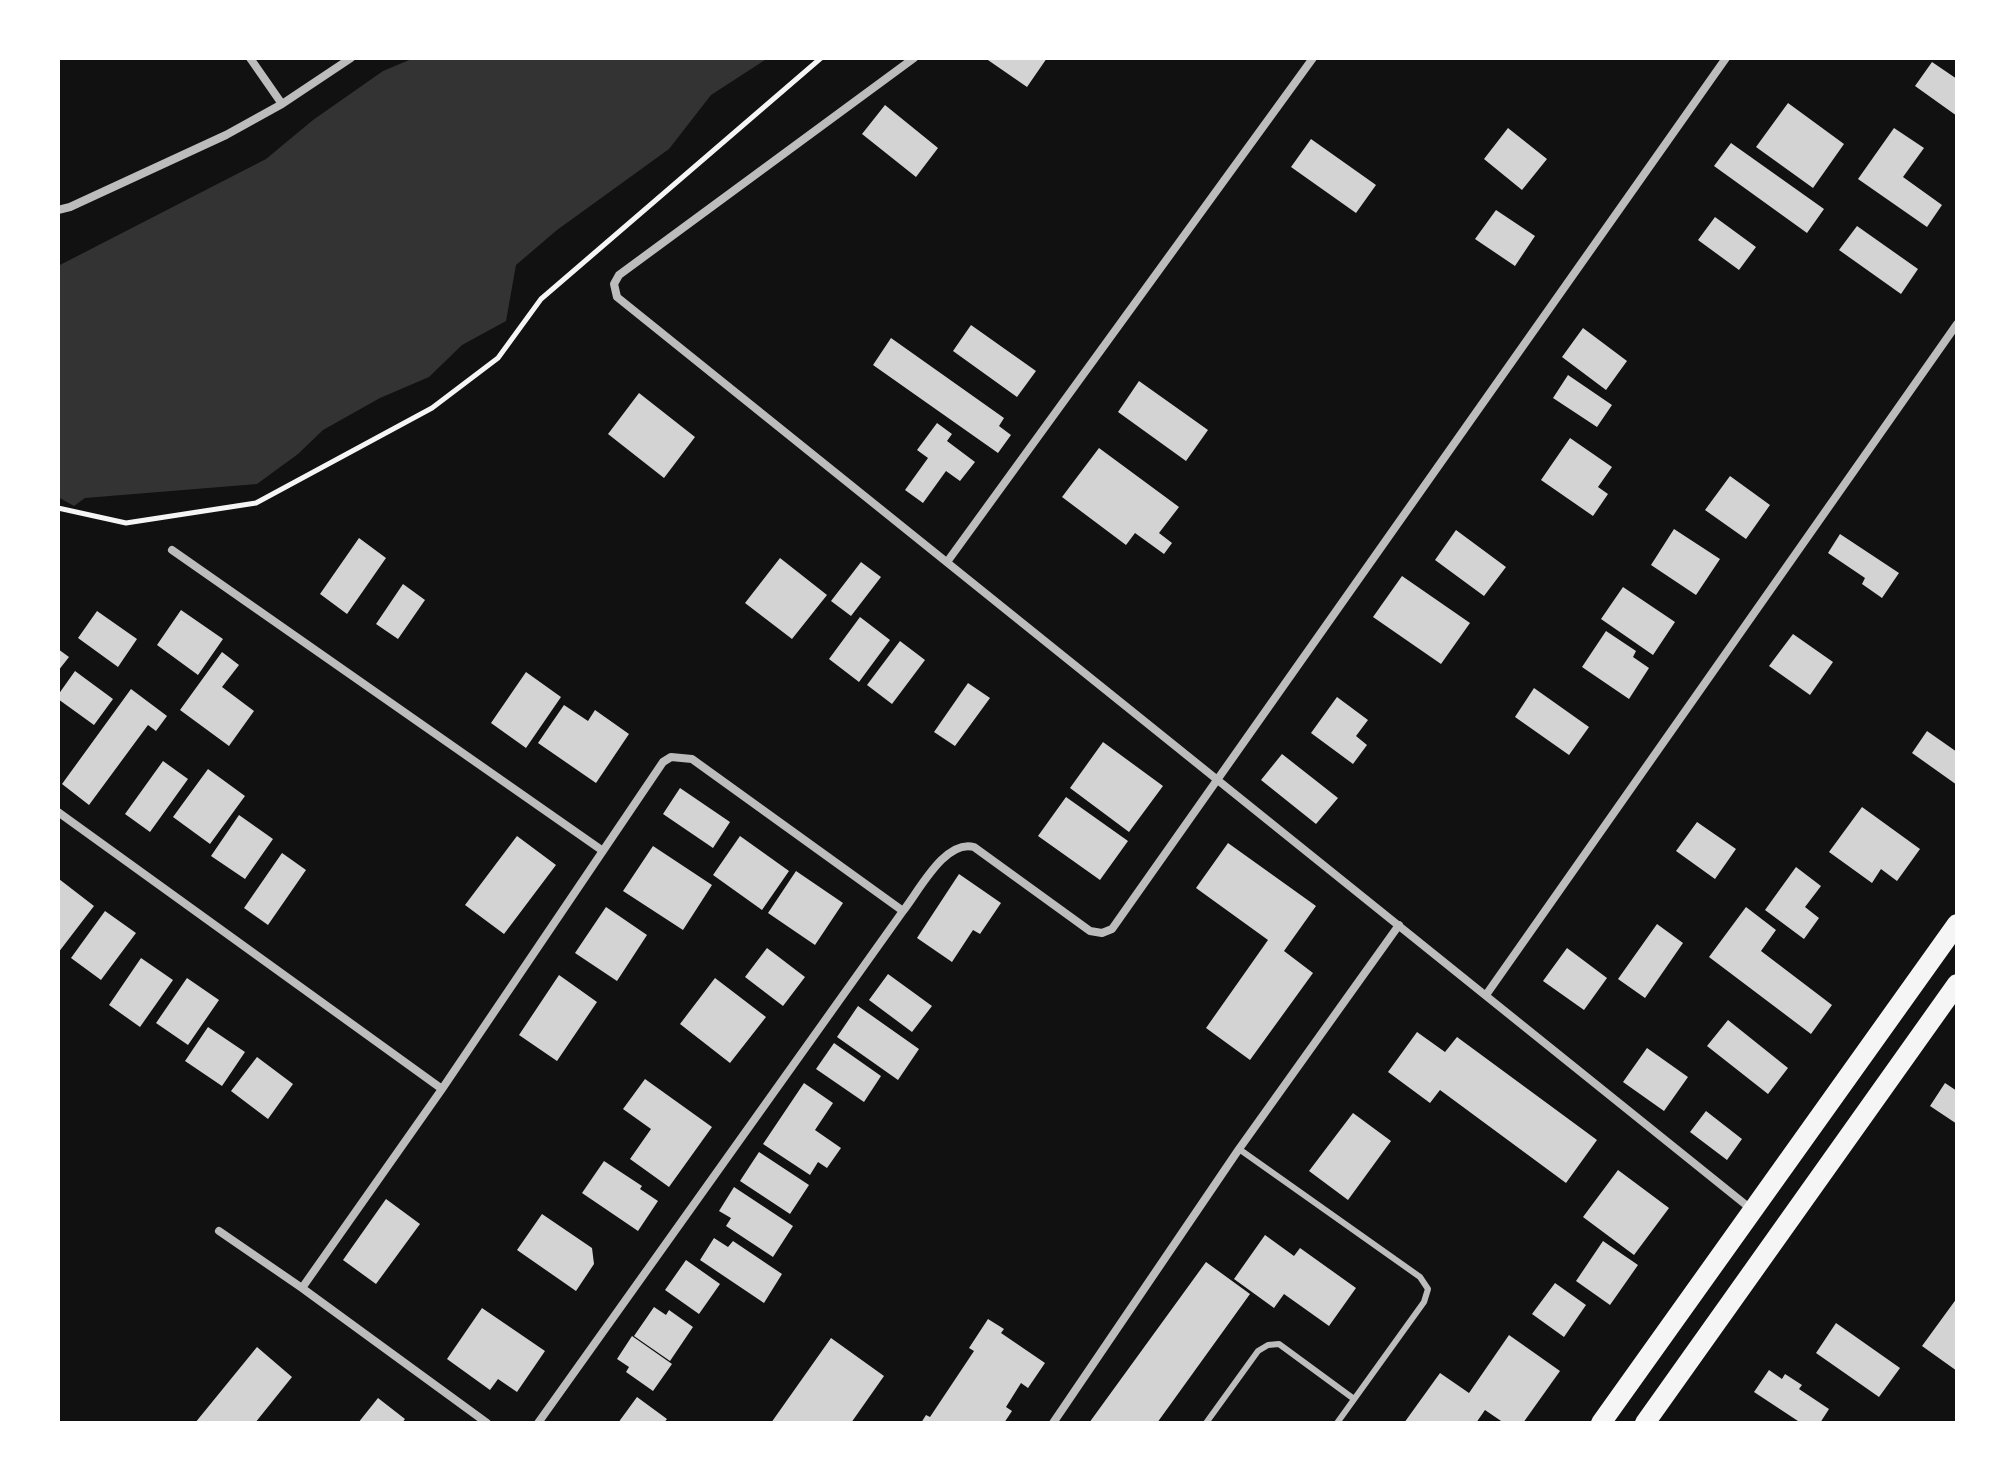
<!DOCTYPE html>
<html>
<head>
<meta charset="utf-8">
<style>
  body { margin:0 }
  #map { position:relative; width:2015px; height:1481px; overflow:hidden; background:#111; font-family:Jost,sans-serif }
  canvas { display:block }
  .frame { position:absolute; inset:0; border:60px solid #fff; pointer-events:none }
</style>
</head>
<body>
<div id="map">
<canvas width="2015" height="1481"></canvas>
<div class="frame"></div>
</div>
<script>
const ctx = document.querySelector('canvas').getContext('2d');
ctx.lineJoin = 'round';
function fill(path, color) { ctx.fillStyle = color; ctx.fill(path, 'evenodd'); }
function stroke(path, color, width, dash) { ctx.strokeStyle = color; ctx.lineWidth = width; ctx.lineCap = dash ? 'butt' : 'round'; ctx.setLineDash(dash || []); ctx.stroke(path); }
const water = new Path2D(`
  M 414,58 L 768,58 L 711,95 L 669,149 L 557,230 L 516,265 L 506,321 L 462,345 L 429,377 L 380,398 L 323,430 L 298,454 L 257,484 L 85,498 L 74,506 L 58,497 L 58,266 L 266,159 L 313,120 L 383,71 Z`);
const building = new Path2D(`
  M 985,58 L 1047,58 L 1027,87 Z
  M 1932,62 L 1957,79 L 1957,116 L 1915,86 Z
  M 1788,103 L 1844,144 L 1813,188 L 1756,147 Z
  M 885,105 L 938,148 L 916,177 L 862,134 Z
  M 1508,128 L 1547,159 L 1522,190 L 1484,159 Z
  M 1894,128 L 1924,148 L 1903,177 L 1942,205 L 1927,227 L 1858,179 Z
  M 1311,139 L 1376,185 L 1356,213 L 1291,167 Z
  M 1731,143 L 1824,209 L 1807,233 L 1714,166 Z
  M 1496,210 L 1535,236 L 1515,266 L 1475,239 Z
  M 1715,217 L 1756,247 L 1739,270 L 1698,240 Z
  M 1857,226 L 1918,269 L 1901,294 L 1839,250 Z
  M 971,325 L 1036,371 L 1017,397 L 953,351 Z
  M 1583,328 L 1627,361 L 1606,390 L 1562,357 Z
  M 891,338 L 1004,418 L 999,426 L 1011,435 L 998,453 L 873,365 Z
  M 1568,375 L 1612,405 L 1597,427 L 1553,398 Z
  M 1139,381 L 1208,430 L 1186,461 L 1118,412 Z
  M 639,393 L 695,437 L 664,478 L 608,434 Z
  M 937,423 L 952,434 L 947,441 L 975,462 L 960,481 L 946,471 L 923,503 L 905,490 L 928,458 L 917,450 Z
  M 1570,438 L 1612,467 L 1598,487 L 1608,494 L 1593,516 L 1541,480 Z
  M 1099,448 L 1179,507 L 1159,533 L 1172,543 L 1164,554 L 1135,533 L 1126,545 L 1062,497 Z
  M 1730,476 L 1770,505 L 1746,539 L 1705,510 Z
  M 1674,529 L 1720,559 L 1696,595 L 1651,565 Z
  M 1456,530 L 1506,567 L 1484,596 L 1435,560 Z
  M 1840,534 L 1899,573 L 1882,598 L 1862,584 L 1865,578 L 1828,553 Z
  M 359,538 L 386,558 L 347,614 L 320,594 Z
  M 780,558 L 827,595 L 792,639 L 745,603 Z
  M 861,562 L 881,577 L 851,616 L 831,601 Z
  M 1402,576 L 1470,623 L 1441,664 L 1373,617 Z
  M 403,584 L 425,600 L 398,639 L 376,624 Z
  M 1623,587 L 1675,622 L 1653,655 L 1601,619 Z
  M 181,610 L 223,639 L 198,675 L 157,645 Z
  M 97,611 L 137,639 L 118,667 L 78,638 Z
  M 860,617 L 890,640 L 859,682 L 829,659 Z
  M 1606,631 L 1636,651 L 1633,657 L 1649,668 L 1629,699 L 1582,667 Z
  M 1793,634 L 1833,662 L 1810,695 L 1769,666 Z
  M 900,641 L 925,660 L 892,704 L 867,685 Z
  M 58,649 L 69,657 L 58,671 Z
  M 222,652 L 239,665 L 222,687 L 254,711 L 229,746 L 180,710 Z
  M 75,671 L 113,699 L 94,725 L 58,699 L 58,695 Z
  M 526,672 L 561,697 L 526,748 L 491,723 Z
  M 968,683 L 990,698 L 955,746 L 934,732 Z
  M 1534,688 L 1589,727 L 1569,755 L 1515,717 Z
  M 131,689 L 167,716 L 156,731 L 148,725 L 89,805 L 62,784 Z
  M 1337,697 L 1368,720 L 1356,736 L 1367,745 L 1353,764 L 1311,733 Z
  M 564,705 L 588,721 L 595,710 L 629,734 L 596,783 L 538,743 Z
  M 1927,731 L 1957,752 L 1957,785 L 1912,753 Z
  M 1103,742 L 1163,786 L 1129,832 L 1070,788 Z
  M 1282,754 L 1338,798 L 1316,824 L 1261,780 Z
  M 163,761 L 188,779 L 150,832 L 125,814 Z
  M 208,769 L 245,796 L 210,844 L 173,817 Z
  M 680,788 L 730,822 L 713,848 L 663,814 Z
  M 1066,797 L 1128,841 L 1100,880 L 1038,836 Z
  M 1862,807 L 1920,849 L 1897,881 L 1881,869 L 1872,883 L 1829,852 Z
  M 239,815 L 273,839 L 245,879 L 211,856 Z
  M 1697,822 L 1736,849 L 1715,879 L 1676,851 Z
  M 517,836 L 556,865 L 504,934 L 465,905 Z
  M 740,836 L 789,871 L 762,910 L 713,875 Z
  M 1228,843 L 1316,906 L 1284,951 L 1313,973 L 1250,1060 L 1206,1028 L 1268,940 L 1196,888 Z
  M 653,846 L 712,885 L 683,930 L 623,891 Z
  M 282,853 L 306,870 L 268,925 L 244,908 Z
  M 1796,867 L 1821,886 L 1805,907 L 1819,918 L 1804,939 L 1765,910 Z
  M 796,871 L 843,903 L 815,945 L 768,913 Z
  M 959,874 L 1001,903 L 980,934 L 973,930 L 952,962 L 917,938 Z
  M 59,879 L 94,906 L 58,953 L 58,881 Z
  M 606,907 L 647,935 L 617,981 L 575,953 Z
  M 1746,907 L 1776,930 L 1761,951 L 1832,1005 L 1811,1034 L 1709,957 Z
  M 105,911 L 136,933 L 101,980 L 71,958 Z
  M 1657,924 L 1683,943 L 1645,998 L 1618,979 Z
  M 767,948 L 805,977 L 783,1006 L 745,977 Z
  M 1567,948 L 1607,978 L 1584,1010 L 1543,981 Z
  M 141,958 L 173,980 L 140,1027 L 109,1005 Z
  M 888,974 L 932,1006 L 912,1032 L 869,1000 Z
  M 559,975 L 597,1002 L 557,1061 L 519,1035 Z
  M 187,978 L 219,1000 L 188,1045 L 156,1023 Z
  M 715,978 L 766,1017 L 730,1063 L 680,1024 Z
  M 858,1006 L 919,1049 L 898,1080 L 837,1037 Z
  M 1728,1020 L 1788,1068 L 1768,1094 L 1707,1046 Z
  M 208,1027 L 245,1052 L 222,1086 L 185,1061 Z
  M 1417,1032 L 1445,1052 L 1457,1037 L 1597,1140 L 1566,1183 L 1440,1090 L 1430,1103 L 1388,1072 Z
  M 834,1043 L 881,1076 L 864,1102 L 816,1069 Z
  M 1647,1048 L 1688,1077 L 1664,1111 L 1623,1082 Z
  M 257,1057 L 293,1084 L 268,1119 L 231,1091 Z
  M 645,1079 L 712,1127 L 669,1187 L 630,1159 L 651,1129 L 623,1109 Z
  M 804,1083 L 833,1103 L 815,1130 L 841,1148 L 827,1168 L 818,1162 L 810,1175 L 763,1144 Z
  M 1945,1083 L 1957,1091 L 1957,1124 L 1930,1106 Z
  M 1706,1111 L 1742,1139 L 1727,1160 L 1690,1132 Z
  M 1353,1113 L 1391,1141 L 1348,1200 L 1309,1171 Z
  M 759,1152 L 809,1185 L 790,1214 L 740,1181 Z
  M 604,1161 L 642,1186 L 640,1189 L 658,1201 L 638,1231 L 582,1193 Z
  M 1618,1170 L 1669,1208 L 1634,1255 L 1583,1217 Z
  M 734,1187 L 793,1226 L 773,1257 L 726,1226 L 731,1218 L 719,1211 Z
  M 386,1199 L 420,1224 L 376,1284 L 343,1260 Z
  M 542,1214 L 592,1248 L 594,1264 L 576,1291 L 517,1250 Z
  M 1265,1235 L 1294,1256 L 1300,1248 L 1356,1288 L 1329,1326 L 1284,1294 L 1274,1308 L 1234,1279 Z
  M 714,1238 L 728,1247 L 733,1241 L 782,1274 L 764,1303 L 700,1260 Z
  M 1603,1241 L 1638,1265 L 1610,1305 L 1576,1281 Z
  M 686,1260 L 720,1284 L 699,1314 L 665,1290 Z
  M 1206,1262 L 1250,1294 L 1157,1423 L 1089,1423 Z
  M 1555,1283 L 1586,1305 L 1564,1337 L 1532,1314 Z
  M 1957,1298 L 1957,1371 L 1922,1346 Z
  M 654,1307 L 666,1315 L 669,1310 L 693,1327 L 670,1361 L 634,1336 Z
  M 482,1308 L 545,1351 L 517,1392 L 498,1379 L 490,1390 L 447,1359 Z
  M 988,1319 L 1004,1329 L 1001,1333 L 1045,1363 L 1028,1388 L 1021,1383 L 1006,1407 L 1012,1411 L 1004,1423 L 921,1423 L 926,1415 L 930,1417 L 974,1351 L 969,1348 Z
  M 1836,1323 L 1900,1368 L 1879,1397 L 1816,1353 Z
  M 1509,1335 L 1560,1371 L 1523,1423 L 1504,1423 L 1485,1410 L 1476,1423 L 1404,1423 L 1440,1373 L 1469,1393 Z
  M 632,1336 L 672,1364 L 653,1391 L 626,1372 L 629,1367 L 617,1359 Z
  M 831,1338 L 884,1376 L 851,1423 L 771,1423 Z
  M 257,1347 L 292,1377 L 255,1423 L 195,1423 Z
  M 1769,1370 L 1782,1379 L 1785,1374 L 1802,1385 L 1799,1389 L 1829,1409 L 1820,1423 L 1801,1423 L 1754,1392 Z
  M 637,1397 L 667,1419 L 664,1423 L 618,1423 Z
  M 378,1398 L 405,1419 L 402,1423 L 358,1423 Z`);
const path = new Path2D(`
  M 58,508 L 126,523 L 256,503 L 432,408 L 498,358 L 541,299 L 821,58`);
const service = new Path2D(`
  M 1239,1149 L 1420,1277 L 1428,1289 L 1424,1302 L 1337,1423
  M 1206,1423 L 1258,1351 L 1268,1345 L 1279,1344 L 1354,1399`);
const minor = new Path2D(`
  M 250,58 L 282,104
  M 914,58 L 619,275 L 614,284 L 617,297 L 1751,1209
  M 58,210 L 70,207 L 226,135 L 282,104 L 351,58
  M 172,550 L 603,851
  M 947,562 L 1313,58
  M 58,812 L 442,1089
  M 1486,995 L 1957,324
  M 219,1231 L 302,1288 L 487,1423
  M 302,1288 L 442,1089 L 663,762 L 671,757 L 692,759 L 903,911
  M 538,1423 L 903,911 C 919,891 945,839 974,847 L 1090,931 L 1102,933 L 1112,929 L 1726,58
  M 1053,1423 L 1239,1149 L 1399,925`);
const primary = new Path2D(`
  M 1601,1423 L 1957,924
  M 1645,1423 L 1957,984`);
fill(water, '#333');
fill(building, '#d3d3d3');
stroke(path, '#f5f5f5', 5);
stroke(service, '#bcbcbc', 6);
stroke(minor, '#bcbcbc', 8);
stroke(primary, '#f5f5f5', 20);
</script>
</body>
</html>
